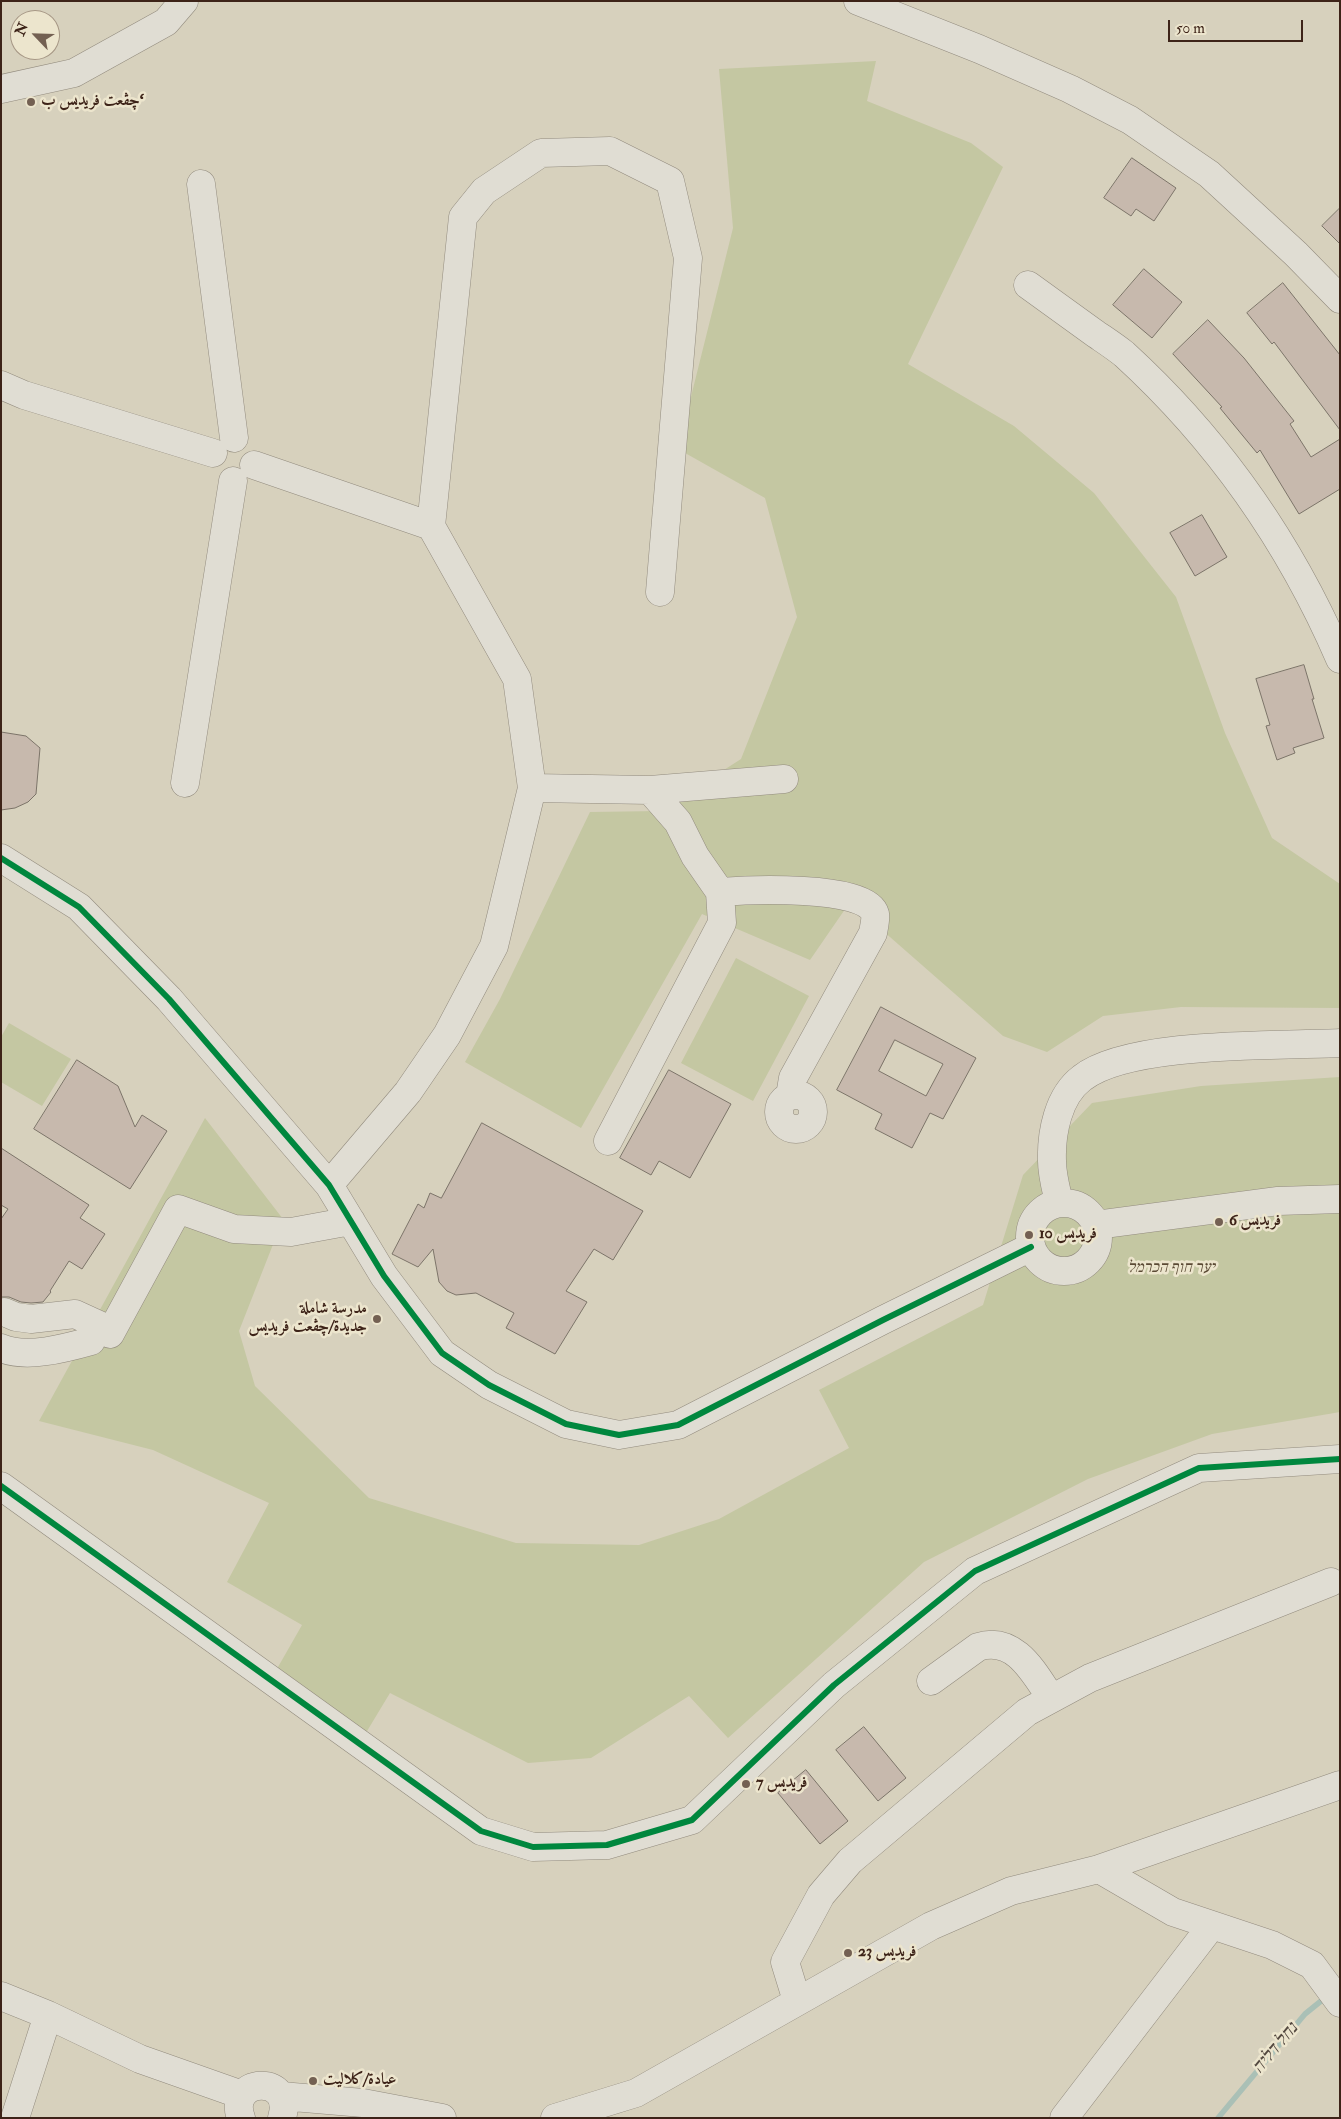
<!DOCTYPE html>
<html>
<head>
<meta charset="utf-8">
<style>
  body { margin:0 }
  #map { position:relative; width:1341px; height:2119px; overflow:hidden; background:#d7d1bd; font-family:"IM FELL Double Pica",serif }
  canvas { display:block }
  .frame { position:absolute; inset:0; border:2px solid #3d2318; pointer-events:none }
  .north { position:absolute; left:10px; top:10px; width:50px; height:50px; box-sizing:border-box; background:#ece5cd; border:1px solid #a69785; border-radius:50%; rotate:294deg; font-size:14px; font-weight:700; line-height:20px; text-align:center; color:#3d2318 }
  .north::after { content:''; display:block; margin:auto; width:18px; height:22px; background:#736052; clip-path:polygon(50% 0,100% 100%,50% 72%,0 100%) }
  .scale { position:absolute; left:1168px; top:20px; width:135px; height:22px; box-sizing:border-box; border:2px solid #3d2318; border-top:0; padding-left:6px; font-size:15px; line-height:18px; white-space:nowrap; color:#3d2318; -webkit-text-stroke:4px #ece5cd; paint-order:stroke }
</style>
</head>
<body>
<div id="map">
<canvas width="1341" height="2119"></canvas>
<div class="frame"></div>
<div class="north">N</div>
<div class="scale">50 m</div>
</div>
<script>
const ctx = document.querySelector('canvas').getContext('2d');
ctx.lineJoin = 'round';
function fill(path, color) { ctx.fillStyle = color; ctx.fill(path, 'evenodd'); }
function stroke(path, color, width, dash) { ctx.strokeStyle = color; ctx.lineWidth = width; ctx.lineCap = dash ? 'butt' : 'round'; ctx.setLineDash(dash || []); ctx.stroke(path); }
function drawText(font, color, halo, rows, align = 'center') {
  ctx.font = font + ' "IM FELL Double Pica",Amiri,"Frank Ruhl Libre",serif'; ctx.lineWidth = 5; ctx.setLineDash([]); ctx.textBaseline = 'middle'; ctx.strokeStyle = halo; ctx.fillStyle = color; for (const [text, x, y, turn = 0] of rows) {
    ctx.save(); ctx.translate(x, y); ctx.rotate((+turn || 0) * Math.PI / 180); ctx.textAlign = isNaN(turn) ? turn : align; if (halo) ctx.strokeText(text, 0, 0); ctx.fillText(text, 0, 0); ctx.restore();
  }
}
const green = new Path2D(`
  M 876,61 L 867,101 L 971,143 L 1003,167 L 908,364 L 1014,426 L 1094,493 L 1176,597 L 1225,733 L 1272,838 L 1340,884 L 1340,1008 L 1181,1007 L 1103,1016 L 1047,1052 L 1003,1036 L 850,902 L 810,960 L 702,914 L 581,1128 L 465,1062 L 500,999 L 590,812 L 660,811 L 741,759 L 797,617 L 765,498 L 678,449 L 733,228 L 719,69 Z
  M 736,958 L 809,996 L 753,1101 L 681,1063 Z
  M 9,1023 L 71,1059 L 42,1106 L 1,1082 L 1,1037 Z
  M 1340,1077 L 1340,1412 L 1212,1434 L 1088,1479 L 924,1562 L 728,1738 L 689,1696 L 591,1758 L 528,1763 L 390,1693 L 358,1746 L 270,1681 L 302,1625 L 227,1582 L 269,1503 L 153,1450 L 39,1421 L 205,1118 L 283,1219 L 239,1331 L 255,1386 L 369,1498 L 516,1543 L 639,1545 L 719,1519 L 849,1448 L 819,1390 L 983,1305 L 1023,1175 L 1092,1103 L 1201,1086 Z`);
const stream = new Path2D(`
  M 1218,2118 L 1305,2014 L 1326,1997`);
const building = new Path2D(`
  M 1132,158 L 1176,188 L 1154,221 L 1136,209 L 1131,216 L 1104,198 Z
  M 1340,208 L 1340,244 L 1322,226 Z
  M 1144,269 L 1182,302 L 1152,338 L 1113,305 Z
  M 1283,283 L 1340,355 L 1340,430 L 1274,342 L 1272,344 L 1247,313 Z
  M 1208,320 L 1244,358 L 1294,421 L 1290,424 L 1311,457 L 1340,439 L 1340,489 L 1299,514 L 1260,450 L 1257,453 L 1220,408 L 1222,407 L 1173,354 Z
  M 1202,515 L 1227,557 L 1195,576 L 1170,533 Z
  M 1304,665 L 1314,699 L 1312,699 L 1324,738 L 1293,748 L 1295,753 L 1277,760 L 1266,726 L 1270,725 L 1256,679 Z
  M 1,732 L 26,736 L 40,748 L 36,794 L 28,802 L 15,808 L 1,810 Z
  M 881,1007 L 976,1058 L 943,1119 L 930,1113 L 912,1148 L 875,1129 L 882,1114 L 837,1090 ZM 895,1040 L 943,1064 L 926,1096 L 879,1071 Z
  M 77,1060 L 118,1086 L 135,1127 L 142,1115 L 167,1131 L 130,1189 L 34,1129 Z
  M 669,1070 L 731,1104 L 690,1178 L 659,1161 L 651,1175 L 620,1158 Z
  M 482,1123 L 643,1211 L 613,1260 L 594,1249 L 566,1291 L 587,1302 L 555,1354 L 506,1328 L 514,1313 L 476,1293 L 456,1295 L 447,1291 L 439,1282 L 433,1249 L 418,1267 L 392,1254 L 418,1204 L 424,1208 L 430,1193 L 441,1198 Z
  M 1,1148 L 89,1205 L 80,1218 L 105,1234 L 82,1269 L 69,1261 L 50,1291 L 51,1292 L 43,1302 L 31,1303 L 21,1302 L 9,1297 L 1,1297 L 1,1219 L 8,1209 L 1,1205 Z
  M 864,1727 L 906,1778 L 878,1801 L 836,1750 Z
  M 806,1770 L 848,1821 L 820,1844 L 778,1793 Z`);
const minor = new Path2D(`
  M 858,1 L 979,49 L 1070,89 L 1130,120 L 1209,174 L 1296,254 L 1340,299
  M 1,89 L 74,73 L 166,22 L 184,1
  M 201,184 L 234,438
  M 1028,285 C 1050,301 1071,316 1093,332 C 1103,339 1114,346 1124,354 C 1217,439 1290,543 1340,659
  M 1,385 L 24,395 L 213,453
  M 254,465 L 431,526 L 517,679 L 532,788 L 494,946 L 447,1035 L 408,1092 L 329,1185
  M 431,526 L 463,217 L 484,191 L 541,153 L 610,151 L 670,181 L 688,258 L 660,592
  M 185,783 L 233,481
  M 532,788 L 650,790 L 784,779
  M 1,858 L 79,907 L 169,999 L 329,1185 L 384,1276 L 442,1353 L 489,1385 L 566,1424 L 619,1435 L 678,1425 L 883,1320 L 1031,1247
  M 720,892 C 745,890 867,884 875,914 C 876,919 874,927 873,933 L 793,1078 L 790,1096
  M779 1112a17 17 0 1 1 34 0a17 17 0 1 1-34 0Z
  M 608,1141 L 722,923 L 720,892 L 695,856 L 678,822 L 650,790
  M 1059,1202 C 1056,1189 1052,1175 1052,1161 C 1051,1133 1058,1096 1082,1078 C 1129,1041 1278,1046 1340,1043
  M1030 1237a34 34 0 1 1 68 0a34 34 0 1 1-68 0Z
  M 1096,1225 L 1278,1201 L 1340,1199
  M 99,1325 L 110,1334 L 178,1209 L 234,1229 L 291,1232 L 351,1221
  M 1,1348 C 26,1359 66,1348 91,1341 L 99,1325 L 75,1314 L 31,1319 L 16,1317 L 4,1312
  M 1,1486 L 481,1831 L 533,1847 L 607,1845 L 692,1820 L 834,1685 L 975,1571 L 1199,1468 L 1340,1459
  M 931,1681 L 978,1647 C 1015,1635 1034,1673 1051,1698
  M 1099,1869 L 1173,1912 L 1272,1945 L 1312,1965 L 1340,2003
  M 1,1996 L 48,2015 L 140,2059 L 242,2095
  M 797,2001 L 785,1962 L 821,1895 L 850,1861 L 1027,1712 L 1090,1678 L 1331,1582
  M 281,2096 L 363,2103 L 442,2118
  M 15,2118 L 48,2015
  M 241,2118 C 226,2077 295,2073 282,2118
  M 555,2118 L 636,2093 L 931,1926 L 1011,1891 L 1099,1869 L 1340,1785
  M 1064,2118 L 1212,1925`);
const cycleway = new Path2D(`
  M 1,858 L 79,907 L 169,999 L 329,1185 L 384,1276 L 442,1353 L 489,1385 L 566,1424 L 619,1435 L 678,1425 L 883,1320 L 1031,1247
  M 1,1486 L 481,1831 L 533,1847 L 607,1845 L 692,1820 L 834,1685 L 975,1571 L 1199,1468 L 1340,1459`);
const markers = [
  [31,102,5,"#736052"],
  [1219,1222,5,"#736052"],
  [1029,1235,5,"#736052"],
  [377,1319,5,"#736052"],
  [746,1784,5,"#736052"],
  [848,1953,5,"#736052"],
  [313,2081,5,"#736052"]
];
const poiNames = [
  ["چڤعت فريديس ب‘",41,102],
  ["فريديس 6",1229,1222],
  ["فريديس 10",1039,1235],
  ["مدرسة شاملة",367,1310,"right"],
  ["جديدة/چڤعت فريديس",367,1328,"right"],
  ["فريديس 7",756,1784],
  ["فريديس 23",858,1953],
  ["عيادة/كلاليت",323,2081]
];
const parkNames = [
  ["יער חוף הכרמל",1171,1269]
];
const waterNames = [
  ["נחל דליה",1276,2049,-50]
];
fill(green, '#c4c7a2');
stroke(stream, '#aac0b6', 5.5);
fill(building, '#c7b9ad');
stroke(building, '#7c7469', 1);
stroke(minor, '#928b7e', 29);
stroke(minor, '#e0ddd3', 28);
stroke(cycleway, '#00873e', 6);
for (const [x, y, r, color] of markers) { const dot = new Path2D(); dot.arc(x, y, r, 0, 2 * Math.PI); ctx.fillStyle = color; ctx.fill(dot); stroke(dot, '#ece5cd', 2); }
drawText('bold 16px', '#3d2318', '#ece5cd', poiNames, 'left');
drawText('italic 16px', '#5b4a35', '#ece5cd', parkNames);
drawText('italic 18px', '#53483f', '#ece5cd', waterNames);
</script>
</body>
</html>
